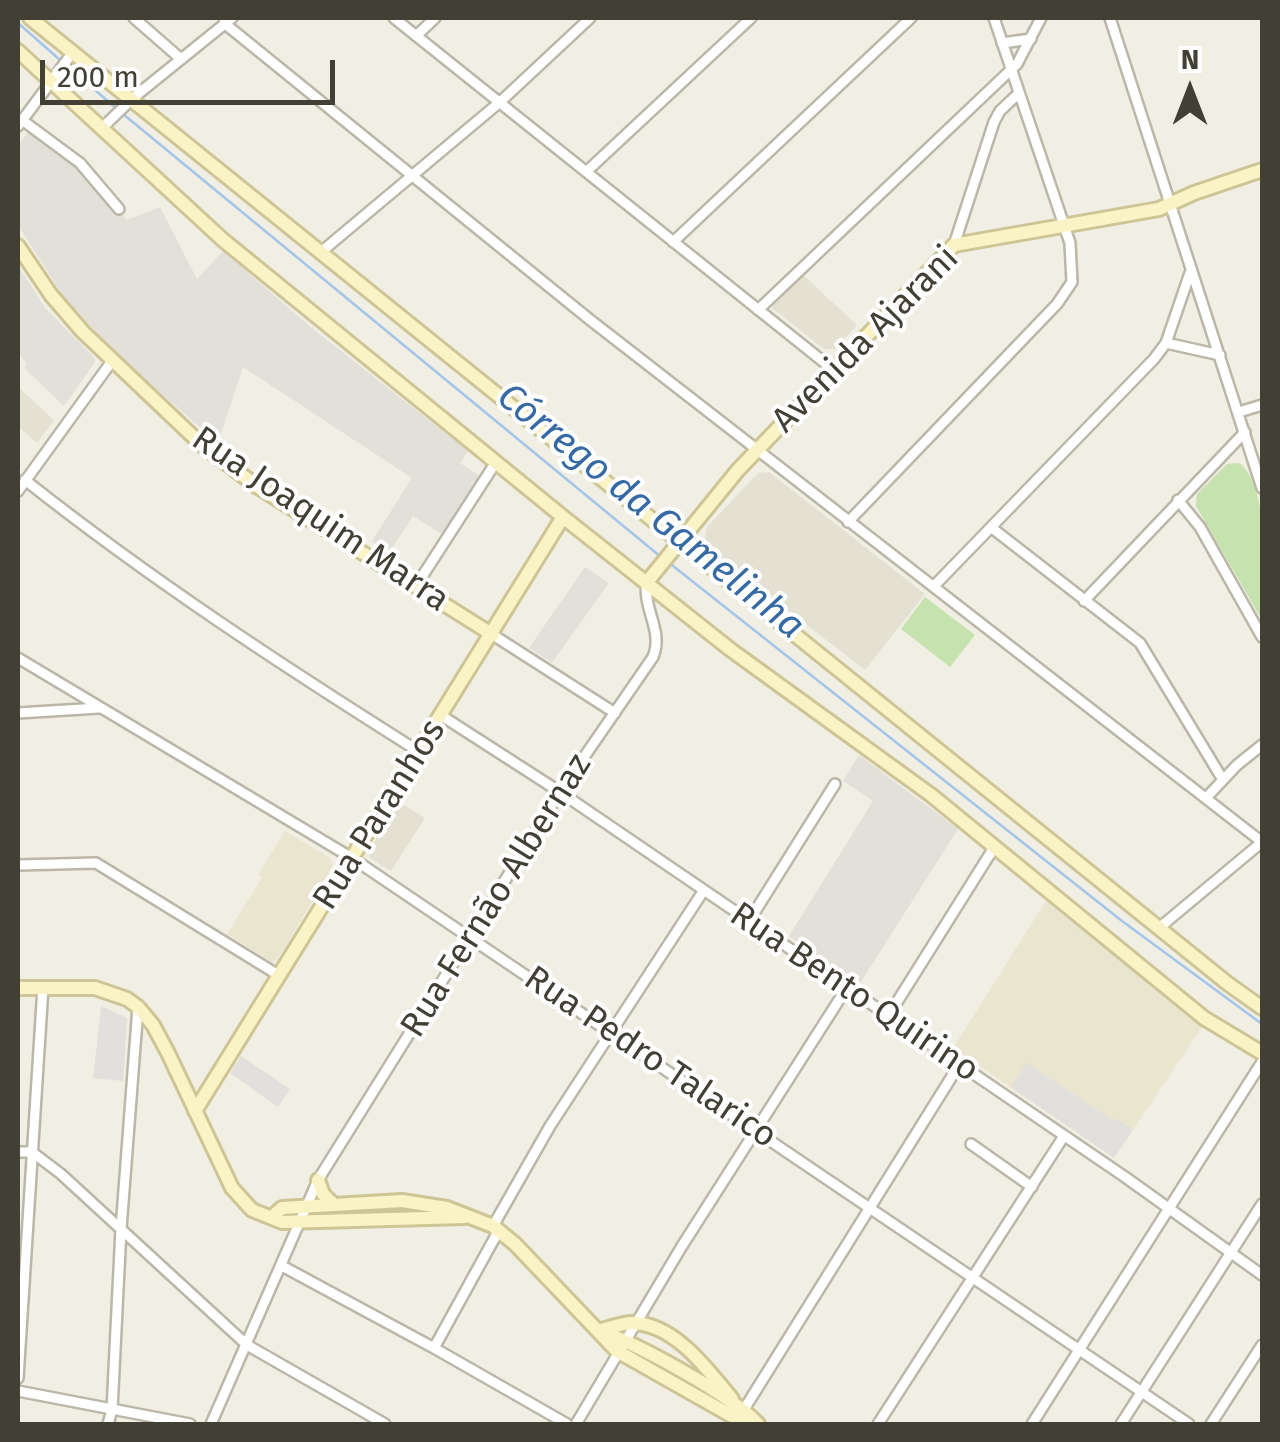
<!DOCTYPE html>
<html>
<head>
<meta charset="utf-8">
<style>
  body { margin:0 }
  #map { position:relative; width:1280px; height:1442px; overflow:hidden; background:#f1eee4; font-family:"Fira Sans",sans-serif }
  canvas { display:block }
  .frame { position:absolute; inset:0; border:20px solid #423f35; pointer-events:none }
  .north { position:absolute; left:1140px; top:40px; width:100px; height:100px; -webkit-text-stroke:8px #fff; paint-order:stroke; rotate:0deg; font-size:28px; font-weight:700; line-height:40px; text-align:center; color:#423f35 }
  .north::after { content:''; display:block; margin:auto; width:35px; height:45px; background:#423f35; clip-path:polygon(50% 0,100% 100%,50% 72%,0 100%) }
  .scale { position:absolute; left:40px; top:60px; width:295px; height:45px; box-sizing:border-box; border:5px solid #423f35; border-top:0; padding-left:12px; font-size:30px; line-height:35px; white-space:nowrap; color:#423f35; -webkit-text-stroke:8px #fff; paint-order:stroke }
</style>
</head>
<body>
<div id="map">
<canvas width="1280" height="1442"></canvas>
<div class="frame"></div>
<div class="north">N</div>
<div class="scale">200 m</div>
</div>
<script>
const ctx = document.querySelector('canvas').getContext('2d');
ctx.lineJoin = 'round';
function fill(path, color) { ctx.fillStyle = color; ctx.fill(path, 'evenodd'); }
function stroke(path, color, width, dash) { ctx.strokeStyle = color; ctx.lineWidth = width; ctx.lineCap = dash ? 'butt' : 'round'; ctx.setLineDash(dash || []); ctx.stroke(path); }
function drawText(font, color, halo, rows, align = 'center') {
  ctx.font = font + ' "Fira Sans",sans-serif'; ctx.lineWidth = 8; ctx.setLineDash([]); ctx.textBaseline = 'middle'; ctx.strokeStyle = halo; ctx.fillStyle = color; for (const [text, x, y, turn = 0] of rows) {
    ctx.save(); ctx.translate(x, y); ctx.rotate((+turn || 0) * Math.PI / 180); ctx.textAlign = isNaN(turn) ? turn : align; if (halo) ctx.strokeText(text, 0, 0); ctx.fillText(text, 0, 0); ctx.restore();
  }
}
const residential = new Path2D(`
  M 802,274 L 857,325 L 835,349 L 824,349 L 772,308 L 774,301 Z
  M 18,387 L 54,420 L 37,443 L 18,426 Z
  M 769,472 L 925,594 L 865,670 L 704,545 L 707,527 L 758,473 Z
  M 400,803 L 425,818 L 391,871 L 370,858 L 369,850 Z`);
const industrial = new Path2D(`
  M 30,129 L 79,169 L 127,220 L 160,207 L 197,279 L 223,251 L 313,329 L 468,451 L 460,463 L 480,476 L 443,535 L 413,516 L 389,553 L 372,541 L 412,478 L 243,367 L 218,443 L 116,354 L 63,296 L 18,225 L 18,146 Z
  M 18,266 L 46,309 L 94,357 L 95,362 L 64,406 L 25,369 L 26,363 L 18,352 Z
  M 585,567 L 609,583 L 552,663 L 529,648 Z
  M 859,755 L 958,829 L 859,985 L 789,936 L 873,801 L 843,781 Z`);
const education = new Path2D(`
  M 285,831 L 330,858 L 333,867 L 277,960 L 272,962 L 227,934 L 262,878 L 258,875 Z
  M 1046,901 L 1203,1026 L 1114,1158 L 953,1048 Z`);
const green = new Path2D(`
  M 1239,463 C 1271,486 1263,582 1262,620 L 1196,506 L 1197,494 L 1227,464 Z
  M 925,597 L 975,635 L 950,667 L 901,629 Z`);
const parking = new Path2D(`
  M 101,1006 L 127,1018 L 123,1081 L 93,1078 Z
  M 241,1056 L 290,1089 L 278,1107 L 230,1073 Z
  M 1027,1063 L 1114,1121 L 1116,1119 L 1133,1130 L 1114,1158 L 1011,1087 Z`);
const stream = new Path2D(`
  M 18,23 L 60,60
  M 66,65 L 117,109
  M 123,114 L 661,557
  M 668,562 L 1122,921 L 1262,1024`);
const street = new Path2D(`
  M 134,18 L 181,59
  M 394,18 L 835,371
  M 1110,18 L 1262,488
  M 224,23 L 589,319 L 1262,842
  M 416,36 L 435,18
  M 1002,43 L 1031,39
  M 22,120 L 80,163 L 119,209
  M 18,126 L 73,52
  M 102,128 L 133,98 L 232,18
  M 586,172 L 751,18
  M 673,242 L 911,18
  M 954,245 L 994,122 L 1000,111 L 1019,93
  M 321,252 L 500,102 L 590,18
  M 758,310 L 1017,64 L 1041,18
  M 1166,343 L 1220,355
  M 1239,412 L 1262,405
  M 25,480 C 150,579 283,666 418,751
  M 18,491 L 112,361
  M 1178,500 L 1200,527 L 1262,637
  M 848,522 L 1057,304 L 1072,282 L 1070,243 L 994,18
  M 992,528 L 1140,643 L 1223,780
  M 416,586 L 496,462
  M 934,586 L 1154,359 L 1166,343 L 1190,273
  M 1084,601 L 1245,432
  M 493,635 L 615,713
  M 18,658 L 352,858 L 1189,1424
  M 18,713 L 99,708
  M 442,716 L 560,792 L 1125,1177 L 1262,1275
  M 1206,798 L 1237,765 L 1262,745
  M 18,865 L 96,863 L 280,976
  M 749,921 L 835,784
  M 1159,928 L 1262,842
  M 887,1018 L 995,846
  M 971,1144 L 1032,1187
  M 18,1152 L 32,1152 L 61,1174 L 247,1345 L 385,1424
  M 493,1226 L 550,1126 L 704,890
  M 282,1266 L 434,1348 L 567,1424
  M 434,1348 L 499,1230
  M 18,1378 L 43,987
  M 18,1391 L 190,1424
  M 743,1411 L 959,1065
  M 108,1424 L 112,1410 L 121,1229 L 138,1007
  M 211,1424 L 318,1180 L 560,792 L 653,657 C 664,631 642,608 647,582
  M 576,1424 L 682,1246 L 846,989
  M 878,1424 L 1064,1136
  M 1032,1424 L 1262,1062
  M 1121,1424 L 1262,1204
  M 1211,1424 L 1262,1345`);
const secondary = new Path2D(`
  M 30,18 L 1227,983 L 1262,1008
  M 18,51 L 223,240 L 563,517 L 731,650 L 931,795 L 1204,1018 L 1262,1053
  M 18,246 L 51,295 L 83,332 L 202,445 L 258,487 L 493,635
  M 647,582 L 738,470 L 954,245 L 1159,209 L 1194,193 L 1262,170
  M 18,988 L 95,988 L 127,999 L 138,1007 L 153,1025 L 168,1053 L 232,1188 L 252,1210 L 282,1222 L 465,1217
  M 195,1111 L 563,517
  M 318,1180 L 323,1194 L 333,1204
  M 272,1217 L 282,1208 L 402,1201 L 447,1208 L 493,1226 L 515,1244 L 617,1351 L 746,1424
  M 602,1330 C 612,1327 623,1323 633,1323 C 675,1324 708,1370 732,1399
  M 602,1332 C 640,1345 731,1395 758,1424`);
const streetNames = [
  ["Avenida Ajarani",866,340,-45],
  ["Rua Joaquim Marra",320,520,34],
  ["Rua Paranhos",380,815,-58],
  ["Rua Fernão Albernaz",497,896,-58],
  ["Rua Bento Quirino",854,993,34],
  ["Rua Pedro Talarico",650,1058,34]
];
const waterNames = [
  ["Córrego da Gamelinha",650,512,39]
];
fill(residential, '#e4e1d3');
fill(industrial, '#e3e0d9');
fill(education, '#e9e5cf');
fill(green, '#c5e2af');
fill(parking, '#e2e0dc');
stroke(stream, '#a4c5ea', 2.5);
stroke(street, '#bbb7a8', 14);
stroke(secondary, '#cec597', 18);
stroke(street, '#fff', 9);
stroke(secondary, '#faf3c5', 12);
drawText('35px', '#423f35', '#fff', streetNames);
drawText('italic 38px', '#366aa5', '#fff', waterNames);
</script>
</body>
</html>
